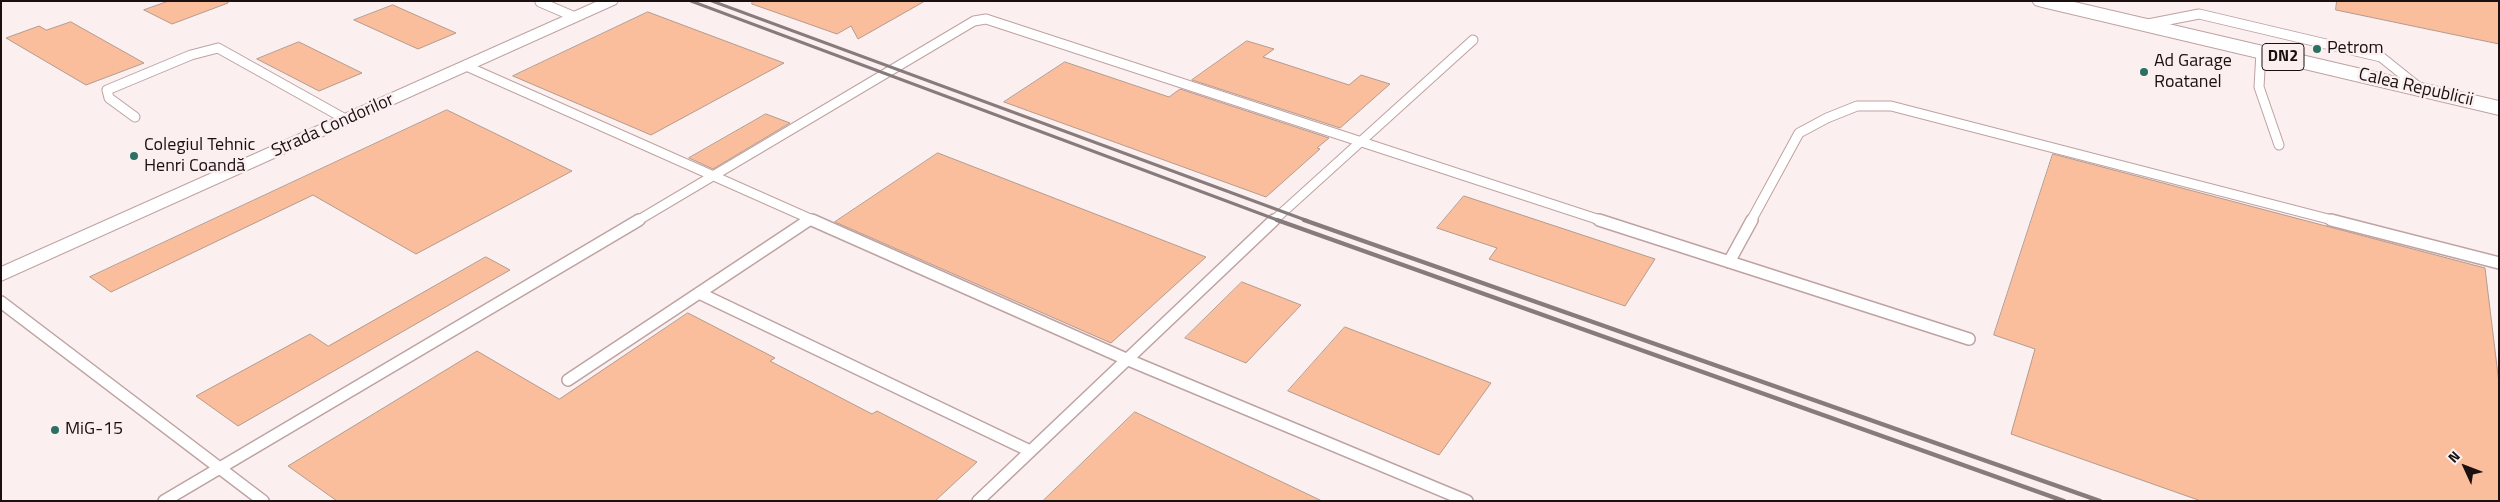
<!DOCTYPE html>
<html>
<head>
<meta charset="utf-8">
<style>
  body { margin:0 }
  #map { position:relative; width:2500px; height:502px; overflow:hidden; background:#fcefef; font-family:"Titillium Web",sans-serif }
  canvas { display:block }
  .frame { position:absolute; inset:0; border:2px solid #1a1010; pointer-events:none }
  .north { position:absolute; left:2440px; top:442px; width:50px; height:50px; -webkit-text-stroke:4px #fcefef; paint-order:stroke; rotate:313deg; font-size:14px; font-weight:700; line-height:20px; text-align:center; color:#1a1010 }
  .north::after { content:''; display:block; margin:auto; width:18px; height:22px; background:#1a1010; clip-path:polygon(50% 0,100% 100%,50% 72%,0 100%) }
</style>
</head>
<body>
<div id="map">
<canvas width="2500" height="502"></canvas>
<div class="frame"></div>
<div class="north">N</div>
</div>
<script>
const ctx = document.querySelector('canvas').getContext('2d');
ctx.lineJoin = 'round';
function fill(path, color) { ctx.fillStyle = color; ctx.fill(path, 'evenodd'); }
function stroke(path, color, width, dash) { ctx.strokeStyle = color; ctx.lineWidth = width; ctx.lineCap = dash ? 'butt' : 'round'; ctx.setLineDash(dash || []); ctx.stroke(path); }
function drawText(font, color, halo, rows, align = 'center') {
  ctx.font = font + ' "Titillium Web",sans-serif'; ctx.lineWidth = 5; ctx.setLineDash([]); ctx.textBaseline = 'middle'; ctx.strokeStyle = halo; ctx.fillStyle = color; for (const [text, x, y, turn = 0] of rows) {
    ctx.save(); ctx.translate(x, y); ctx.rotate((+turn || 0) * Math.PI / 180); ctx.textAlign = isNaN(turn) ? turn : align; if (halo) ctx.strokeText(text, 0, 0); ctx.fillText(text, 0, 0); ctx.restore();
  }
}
const building = new Path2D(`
  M 169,1 L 228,1 L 228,3 L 172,24 L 144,10 Z
  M 753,1 L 925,1 L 858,39 L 851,26 L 837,34 L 752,4 Z
  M 2337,1 L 2499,1 L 2499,44 L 2336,10 Z
  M 393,5 L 456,33 L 418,49 L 354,20 Z
  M 648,12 L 784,63 L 651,135 L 513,76 Z
  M 71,22 L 144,63 L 86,85 L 6,38 L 39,26 L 46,30 Z
  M 1247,41 L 1274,49 L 1263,57 L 1349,85 L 1361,75 L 1390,84 L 1340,128 L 1192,80 Z
  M 299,42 L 362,73 L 319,91 L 257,59 Z
  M 1065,62 L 1169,97 L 1180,89 L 1329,138 L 1317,148 L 1320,149 L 1266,197 L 1004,102 Z
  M 447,110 L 572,171 L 416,254 L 313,195 L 111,292 L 90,277 Z
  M 766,114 L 790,123 L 713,169 L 689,158 Z
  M 938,153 L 1206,257 L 1111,343 L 835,222 Z
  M 2053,154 L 2485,268 L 2499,383 L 2499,501 L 2201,501 L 2011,434 L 2035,349 L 1994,335 Z
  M 1464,196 L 1655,259 L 1625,306 L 1489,259 L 1497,248 L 1437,228 Z
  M 486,257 L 510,270 L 238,426 L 196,396 L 310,334 L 328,346 Z
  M 1242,282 L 1301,305 L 1246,363 L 1185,338 Z
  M 688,313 L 775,358 L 770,361 L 872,414 L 877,411 L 977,462 L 935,501 L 337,501 L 288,466 L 477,351 L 559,399 Z
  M 1345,327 L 1491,383 L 1439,455 L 1288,391 Z
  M 1135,412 L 1322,501 L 1043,501 Z`);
const laneFar1 = new Path2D(`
  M 542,1 L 540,2 L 575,17
  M 2148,24 L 2199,14 L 2381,57 L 2421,89
  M 2261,52 L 2259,87 L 2279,145
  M 466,66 L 815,221
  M 135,117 L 109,98 L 107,90 L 191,55 L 218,48 L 347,120
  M 637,221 L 974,21 L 986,19 L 1603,221
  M 807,221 L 810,219
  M 1273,221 L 1473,40
  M 1751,221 L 1799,133 L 1827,118 L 1857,106 L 1891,106 L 2336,221`);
const lane = new Path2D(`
  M 812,220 L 1126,359 L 1467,501
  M 1599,220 L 1969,339
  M 2331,220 L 2499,263
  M 1729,262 L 1752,220
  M 699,293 L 1030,451
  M 1,302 L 263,501
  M 568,380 L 809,220
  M 164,501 L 639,220
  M 978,501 L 1274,220`);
const street = new Path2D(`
  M 598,1 L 618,1 L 616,4 L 1,281 L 1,267 Z`);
const primary = new Path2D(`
  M 2032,1 L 2070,1 L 2499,101 L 2499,115 L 2042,7 L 2035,5 Z`);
const railFar1 = new Path2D(`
  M 691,1 L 1280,221
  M 712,1 L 1308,221`);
const rail = new Path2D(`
  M 1277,220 L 2064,501
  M 1304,220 L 2100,501`);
const markers = [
  [2317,49,5,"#2b7063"],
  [2144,72,5,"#2b7063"],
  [134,156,5,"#2b7063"],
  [55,430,5,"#2b7063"]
];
const shields = [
  [2283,57,42]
];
const shieldNames = [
  ["DN2",2283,57]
];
const poiNames = [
  ["Petrom",2327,49],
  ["Ad Garage",2154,62],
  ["Roatanel",2154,83],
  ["Colegiul Tehnic",144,146],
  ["Henri Coandă",144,167],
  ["MiG-15",65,430]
];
const streetNames = [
  ["Calea Republicii",2416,88,13],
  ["Strada Condorilor",333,126,-24]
];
fill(building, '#fabe9c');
stroke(building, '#b39b8e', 1);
stroke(laneFar1, '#bfa2a2', 11);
stroke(lane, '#bfa2a2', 14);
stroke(street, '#bfa2a2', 2);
stroke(primary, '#bfa2a2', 2);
stroke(laneFar1, '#fff', 9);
stroke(lane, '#fff', 11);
fill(street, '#fff');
fill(primary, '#fff');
stroke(railFar1, '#877b7b', 3);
stroke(rail, '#877b7b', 4.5);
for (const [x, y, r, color] of markers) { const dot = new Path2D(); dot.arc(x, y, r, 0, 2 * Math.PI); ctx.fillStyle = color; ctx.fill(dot); stroke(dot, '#fcefef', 2); }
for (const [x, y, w] of shields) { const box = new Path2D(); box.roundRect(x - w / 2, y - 13.5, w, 27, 4); ctx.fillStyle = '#fcefef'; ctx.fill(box); stroke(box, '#1a1010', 1); }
drawText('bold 16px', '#1a1010', null, shieldNames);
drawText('18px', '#1a1010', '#fcefef', poiNames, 'left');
drawText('18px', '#1a1010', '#fcefef', streetNames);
</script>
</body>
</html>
